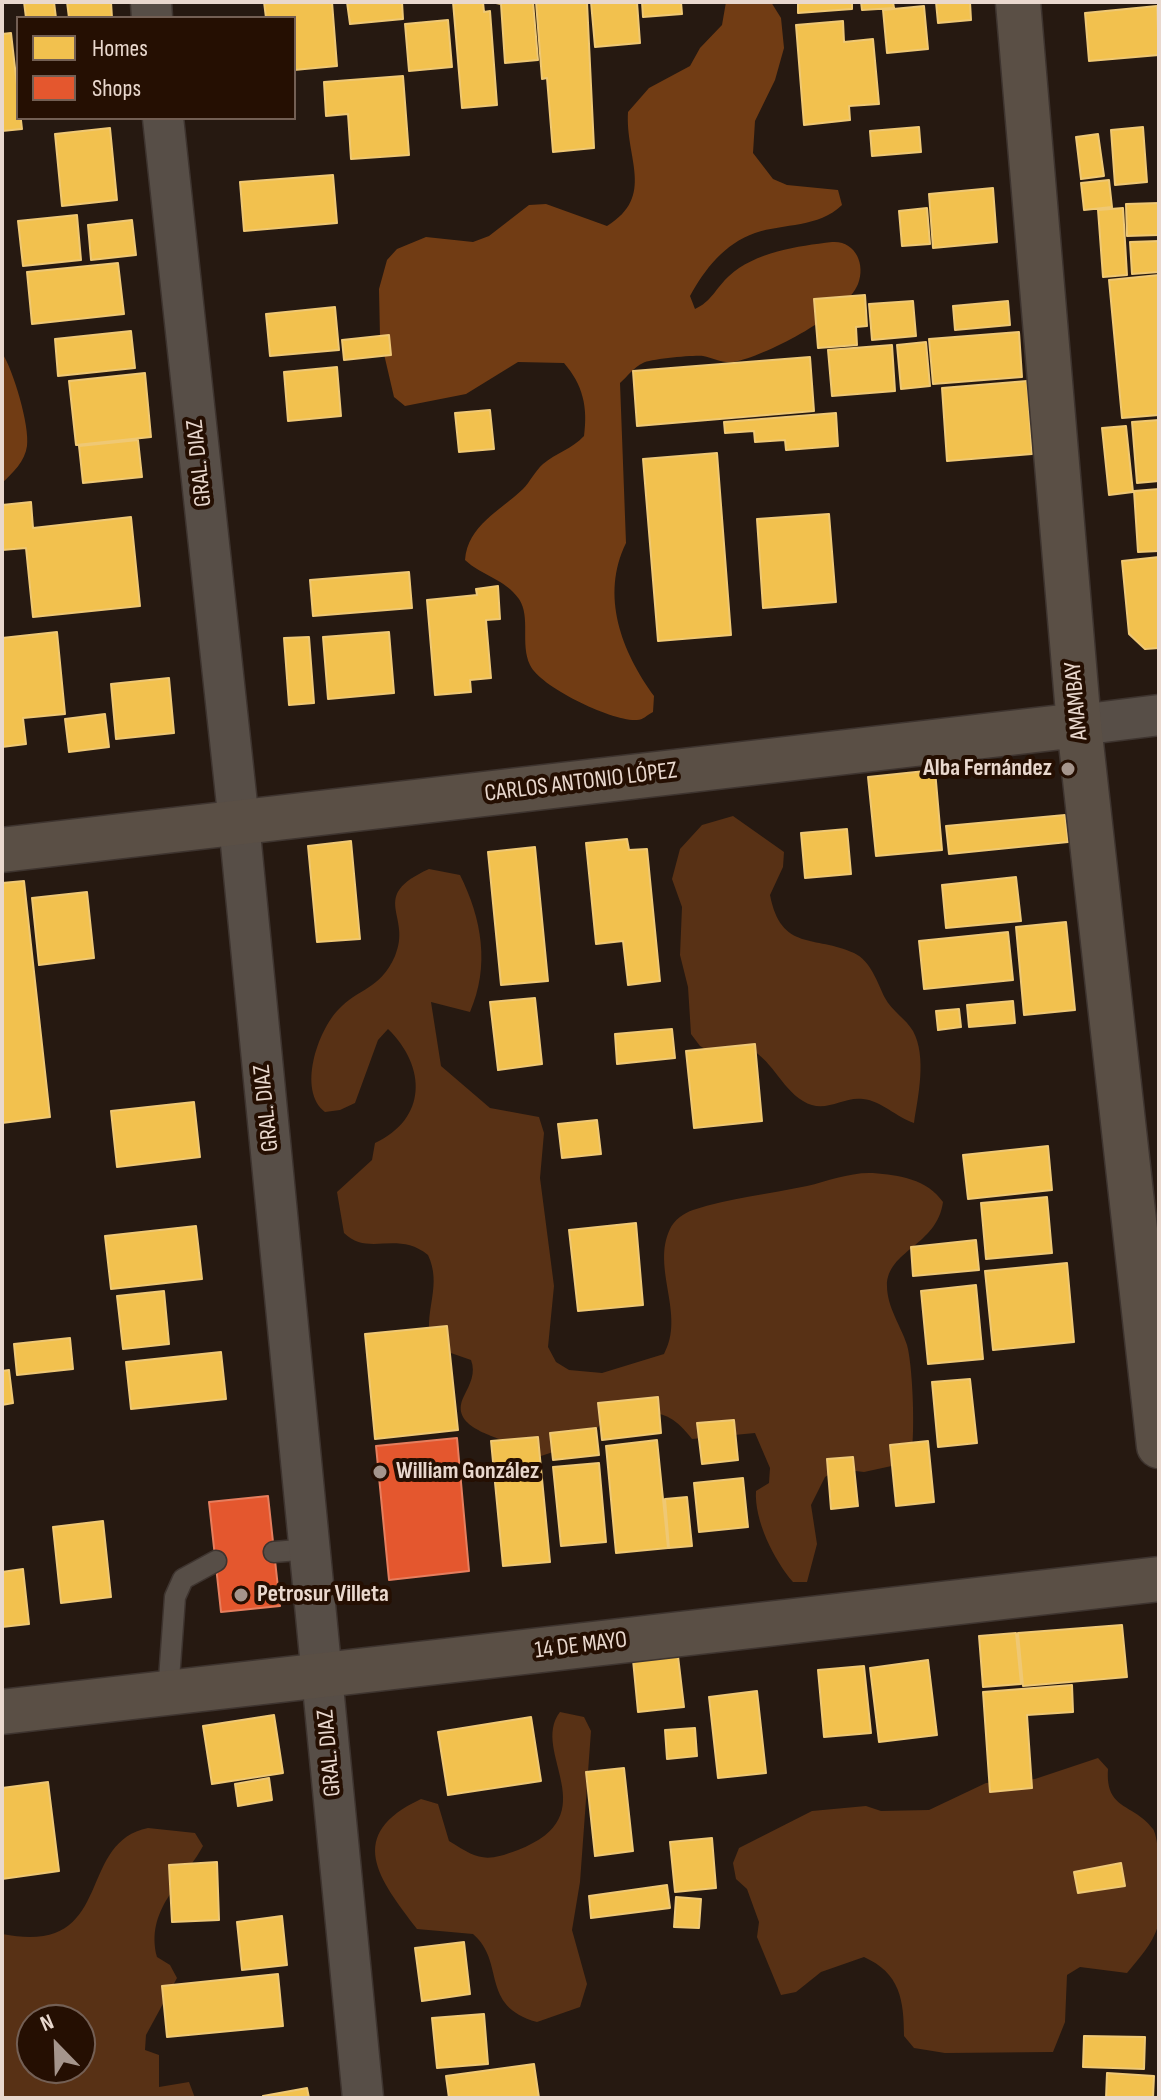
<!DOCTYPE html>
<html>
<head>
<meta charset="utf-8">
<style>
  body { margin:0 }
  #map { position:relative; width:1161px; height:2100px; overflow:hidden; background:#261911; font-family:"Sofia Sans Condensed",sans-serif }
  canvas { display:block }
  .frame { position:absolute; inset:0; border:4px solid #e9d8ce; pointer-events:none }
  .legend { position:absolute; left:16px; top:16px; width:280px; height:104px; box-sizing:border-box; background:#250f02; border:2px solid #735f54; margin:0; padding:10px 14px; list-style:none; font-size:24px; color:#e9d8ce }
  .legend li { display:flex; align-items:center; gap:16px; height:40px }
  .legend b { width:40px; border:2px solid #735f54 }
  .north { position:absolute; left:16px; top:2004px; width:80px; height:80px; box-sizing:border-box; background:#250f02; border:2px solid #735f54; border-radius:50%; rotate:337deg; font-size:22px; font-weight:700; line-height:32px; text-align:center; color:#e9d8ce }
  .north::after { content:''; display:block; margin:auto; width:28px; height:36px; background:#a5958c; clip-path:polygon(50% 0,100% 100%,50% 72%,0 100%) }
</style>
</head>
<body>
<div id="map">
<canvas width="1161" height="2100"></canvas>
<div class="frame"></div>
<ul class="legend">
<li><b style="height:22px;background:#f2c14e"></b>Homes</li>
<li><b style="height:22px;background:#e4572e"></b>Shops</li>
</ul>
<div class="north">N</div>
</div>
<script>
const ctx = document.querySelector('canvas').getContext('2d');
ctx.lineJoin = 'round';
function fill(path, color) { ctx.fillStyle = color; ctx.fill(path, 'evenodd'); }
function stroke(path, color, width, dash) { ctx.strokeStyle = color; ctx.lineWidth = width; ctx.lineCap = dash ? 'butt' : 'round'; ctx.setLineDash(dash || []); ctx.stroke(path); }
function drawText(font, color, halo, rows, align = 'center') {
  ctx.font = font + ' "Sofia Sans Condensed",sans-serif'; ctx.lineWidth = 8; ctx.setLineDash([]); ctx.textBaseline = 'middle'; ctx.strokeStyle = halo; ctx.fillStyle = color; for (const [text, x, y, turn = 0] of rows) {
    ctx.save(); ctx.translate(x, y); ctx.rotate((+turn || 0) * Math.PI / 180); ctx.textAlign = isNaN(turn) ? turn : align; if (halo) ctx.strokeText(text, 0, 0); ctx.fillText(text, 0, 0); ctx.restore();
  }
}
const green = new Path2D(`
  M 733,816 L 784,852 L 783,867 L 770,895 C 781,952 815,935 854,953 C 871,961 877,982 885,998 C 892,1011 906,1019 913,1031 C 927,1057 918,1096 914,1123 C 896,1117 882,1101 863,1099 C 842,1096 825,1115 803,1101 C 780,1087 773,1059 744,1045 L 714,1054 L 700,1046 L 691,1034 L 688,987 L 680,955 L 682,907 L 672,879 L 680,849 L 702,825 Z
  M 429,869 L 460,875 C 482,919 490,966 470,1012 L 431,1002 L 441,1066 L 490,1108 L 539,1117 L 544,1133 L 540,1178 L 554,1286 L 548,1347 L 556,1362 L 569,1370 L 602,1373 L 664,1354 C 686,1315 651,1268 670,1229 C 674,1220 684,1213 693,1210 C 730,1198 769,1194 807,1186 C 828,1181 850,1172 873,1173 C 899,1175 927,1179 943,1202 C 937,1246 887,1250 887,1286 C 887,1307 901,1326 907,1345 C 913,1366 916,1442 910,1462 L 864,1472 L 838,1469 L 825,1477 L 811,1505 L 817,1544 L 807,1582 L 793,1582 C 774,1560 754,1520 756,1491 L 769,1483 L 770,1468 L 755,1433 L 692,1439 C 664,1402 646,1413 605,1419 L 580,1448 L 565,1448 L 535,1458 C 525,1452 513,1444 502,1440 C 484,1433 450,1423 464,1396 C 470,1384 476,1373 471,1360 L 448,1352 L 430,1338 C 425,1308 442,1285 428,1255 C 397,1230 368,1257 344,1233 L 337,1192 L 372,1160 L 375,1143 C 427,1119 427,1067 388,1029 L 378,1040 L 355,1103 L 340,1110 L 325,1112 C 297,1090 318,1031 338,1010 C 358,988 380,990 395,956 C 413,915 367,897 429,869 Z
  M 560,1712 L 584,1717 L 591,1731 L 580,1882 L 572,1930 L 587,1984 L 580,2007 L 537,2022 C 479,2006 506,1962 473,1934 L 417,1929 C 379,1879 344,1835 421,1799 L 438,1804 L 449,1841 C 478,1859 484,1863 518,1850 C 609,1815 529,1752 560,1712 Z
  M 1098,1758 L 1108,1769 C 1105,1811 1134,1803 1153,1829 C 1161,1841 1161,1911 1158,1926 C 1152,1945 1139,1958 1127,1973 L 1080,1967 L 1067,1975 L 1065,2022 L 1053,2052 L 945,2053 L 914,2048 L 904,2036 C 904,2000 900,1973 864,1957 L 821,1972 L 796,1992 L 781,1995 L 757,1937 L 759,1922 L 747,1889 L 736,1879 L 733,1863 L 739,1848 L 812,1811 L 866,1806 L 881,1811 L 929,1810 L 986,1783 L 1035,1779 Z
  M 148,1828 L 195,1833 L 203,1846 C 182,1884 145,1910 157,1957 L 170,1965 L 177,1978 L 146,2035 L 145,2050 L 159,2055 L 159,2087 L 189,2082 L 195,2098 L 2,2098 L 2,1934 C 117,1957 74,1843 148,1828 ZM 32,2020 L 80,2020 L 80,2068 L 32,2068 Z`);
const forest = new Path2D(`
  M 726,2 L 771,2 L 781,18 L 784,48 L 775,80 L 755,121 L 753,153 L 773,179 L 787,185 L 838,190 L 842,205 C 818,228 785,223 755,233 C 724,244 705,269 690,296 L 695,309 C 711,302 716,288 729,276 C 755,252 798,246 832,242 C 855,240 866,264 858,284 C 846,314 769,354 738,361 C 724,365 715,358 703,356 C 694,355 650,359 643,363 C 634,367 627,377 620,383 L 626,543 C 600,596 622,652 654,696 L 653,712 C 647,715 643,720 637,720 C 613,722 540,687 530,665 C 520,644 531,617 519,599 C 505,579 482,576 465,560 C 468,525 500,511 523,489 C 530,482 535,471 543,464 C 556,453 572,449 584,436 C 588,407 583,385 564,363 L 518,362 L 466,394 L 405,406 L 394,397 L 380,337 L 379,289 L 387,260 L 397,249 L 426,237 L 473,242 L 489,236 L 529,205 L 546,204 L 607,226 C 656,196 625,158 628,112 L 649,88 L 690,66 L 700,48 L 722,25 Z
  M 2,353 C 13,369 30,426 27,446 C 25,461 13,473 2,483 Z`);
const homes = new Path2D(`
  M 24,2 L 54,2 L 56,18 L 26,18 Z
  M 67,2 L 111,2 L 112,18 L 69,18 Z
  M 264,2 L 332,2 L 337,66 L 294,70 L 294,18 L 266,18 Z
  M 347,2 L 402,2 L 403,19 L 350,24 Z
  M 453,2 L 483,2 L 484,12 L 490,11 L 497,105 L 462,108 Z
  M 491,2 L 533,2 L 538,60 L 505,63 L 501,4 Z
  M 536,2 L 587,2 L 594,148 L 553,152 L 547,78 L 542,79 Z
  M 591,2 L 637,2 L 640,43 L 595,47 Z
  M 642,2 L 681,2 L 682,14 L 643,17 Z
  M 798,2 L 852,2 L 852,9 L 798,13 Z
  M 861,2 L 893,2 L 894,8 L 862,10 Z
  M 936,2 L 970,2 L 971,20 L 938,23 Z
  M 924,6 L 928,49 L 887,53 L 883,10 Z
  M 1157,6 L 1159,55 L 1089,61 L 1085,13 Z
  M 448,20 L 452,67 L 409,71 L 405,24 Z
  M 843,21 L 844,42 L 873,39 L 879,104 L 849,106 L 850,120 L 804,125 L 796,25 Z
  M 11,33 L 22,129 L 2,131 L 2,34 Z
  M 403,76 L 409,155 L 351,159 L 348,114 L 326,116 L 324,82 Z
  M 919,127 L 921,152 L 872,156 L 870,131 Z
  M 1143,127 L 1147,182 L 1115,185 L 1111,130 Z
  M 110,128 L 117,200 L 62,206 L 55,134 Z
  M 1098,134 L 1104,176 L 1081,179 L 1076,137 Z
  M 333,175 L 337,223 L 244,231 L 240,182 Z
  M 1109,180 L 1112,207 L 1084,210 L 1081,183 Z
  M 993,188 L 997,242 L 933,248 L 929,194 Z
  M 1159,203 L 1159,235 L 1127,236 L 1126,204 Z
  M 927,208 L 930,244 L 902,246 L 899,211 Z
  M 1123,208 L 1127,275 L 1103,277 L 1098,210 Z
  M 77,215 L 81,260 L 23,266 L 18,221 Z
  M 132,220 L 136,255 L 91,260 L 88,225 Z
  M 1159,241 L 1159,272 L 1132,274 L 1130,242 Z
  M 118,263 L 124,314 L 32,324 L 27,272 Z
  M 1159,275 L 1159,415 L 1122,418 L 1109,280 Z
  M 865,295 L 867,326 L 856,327 L 857,345 L 818,348 L 814,299 Z
  M 913,301 L 916,336 L 872,340 L 869,304 Z
  M 1008,301 L 1010,325 L 955,330 L 953,306 Z
  M 335,307 L 339,350 L 270,356 L 266,314 Z
  M 131,331 L 135,368 L 58,376 L 55,339 Z
  M 1019,332 L 1022,377 L 933,384 L 929,339 Z
  M 389,335 L 391,355 L 344,360 L 342,340 Z
  M 926,342 L 930,386 L 901,389 L 897,345 Z
  M 892,345 L 895,391 L 832,396 L 828,350 Z
  M 810,357 L 814,411 L 637,426 L 633,371 Z
  M 337,367 L 341,416 L 288,421 L 284,372 Z
  M 145,373 L 151,437 L 76,445 L 69,381 Z
  M 1027,381 L 1032,454 L 947,461 L 942,388 Z
  M 490,410 L 494,449 L 459,452 L 455,413 Z
  M 836,413 L 838,446 L 786,450 L 785,440 L 755,442 L 754,431 L 725,433 L 724,422 Z
  M 1159,420 L 1159,481 L 1137,483 L 1132,422 Z
  M 1126,426 L 1133,492 L 1109,495 L 1102,428 Z
  M 138,440 L 142,477 L 83,483 L 79,446 Z
  M 717,453 L 731,635 L 658,641 L 643,459 Z
  M 1159,489 L 1159,551 L 1138,552 L 1134,491 Z
  M 31,502 L 33,528 L 131,517 L 140,606 L 33,617 L 26,548 L 2,550 L 2,505 Z
  M 829,514 L 836,602 L 763,608 L 757,519 Z
  M 1159,557 L 1159,648 L 1145,649 L 1129,634 L 1122,561 Z
  M 409,572 L 412,608 L 313,616 L 310,580 Z
  M 498,586 L 500,619 L 486,620 L 491,678 L 470,680 L 471,692 L 435,695 L 427,600 L 477,595 L 476,589 Z
  M 57,632 L 65,714 L 23,718 L 26,744 L 2,747 L 2,638 Z
  M 389,632 L 394,693 L 328,699 L 323,637 Z
  M 309,637 L 314,703 L 289,705 L 284,638 Z
  M 169,678 L 174,733 L 116,739 L 111,684 Z
  M 105,714 L 109,747 L 69,752 L 65,719 Z
  M 935,770 L 942,850 L 876,856 L 868,777 Z
  M 1065,815 L 1068,842 L 949,854 L 946,826 Z
  M 847,829 L 851,874 L 805,878 L 801,833 Z
  M 627,839 L 629,850 L 647,849 L 660,981 L 628,985 L 623,941 L 596,944 L 586,843 Z
  M 351,841 L 360,939 L 317,942 L 308,846 Z
  M 535,847 L 548,981 L 501,985 L 488,852 Z
  M 1016,877 L 1021,921 L 946,928 L 942,885 Z
  M 24,881 L 50,1117 L 2,1123 L 2,883 Z
  M 87,892 L 94,958 L 39,965 L 32,898 Z
  M 1066,922 L 1075,1010 L 1024,1015 L 1016,927 Z
  M 1008,932 L 1013,980 L 924,989 L 919,941 Z
  M 535,998 L 542,1064 L 498,1070 L 490,1002 Z
  M 1013,1001 L 1015,1023 L 969,1027 L 967,1005 Z
  M 959,1009 L 961,1027 L 938,1030 L 936,1011 Z
  M 672,1029 L 675,1058 L 617,1064 L 615,1034 Z
  M 755,1044 L 762,1121 L 694,1128 L 686,1051 Z
  M 194,1102 L 200,1157 L 117,1167 L 111,1111 Z
  M 597,1120 L 601,1154 L 562,1158 L 558,1124 Z
  M 1048,1146 L 1052,1190 L 968,1199 L 963,1155 Z
  M 1047,1197 L 1052,1253 L 986,1259 L 981,1203 Z
  M 636,1223 L 643,1305 L 578,1311 L 569,1230 Z
  M 196,1226 L 202,1279 L 111,1289 L 105,1236 Z
  M 976,1240 L 979,1270 L 913,1276 L 911,1247 Z
  M 1067,1263 L 1074,1342 L 993,1350 L 985,1271 Z
  M 976,1285 L 983,1359 L 928,1364 L 921,1291 Z
  M 164,1291 L 169,1344 L 123,1349 L 117,1296 Z
  M 447,1326 L 458,1430 L 375,1439 L 365,1334 Z
  M 70,1338 L 73,1369 L 17,1375 L 14,1344 Z
  M 221,1352 L 226,1399 L 131,1409 L 126,1362 Z
  M 9,1370 L 13,1403 L 2,1405 L 2,1371 Z
  M 970,1379 L 977,1443 L 938,1447 L 932,1382 Z
  M 658,1397 L 661,1433 L 602,1440 L 598,1403 Z
  M 734,1420 L 738,1460 L 702,1464 L 697,1423 Z
  M 596,1428 L 599,1455 L 553,1460 L 550,1433 Z
  M 538,1437 L 550,1562 L 503,1566 L 491,1441 Z
  M 657,1440 L 668,1548 L 616,1553 L 606,1446 Z
  M 928,1441 L 934,1502 L 896,1506 L 890,1445 Z
  M 853,1457 L 858,1506 L 831,1509 L 827,1459 Z
  M 599,1463 L 606,1542 L 561,1546 L 553,1467 Z
  M 743,1478 L 748,1527 L 699,1532 L 694,1483 Z
  M 687,1497 L 692,1546 L 669,1548 L 665,1499 Z
  M 103,1521 L 111,1597 L 61,1603 L 53,1527 Z
  M 23,1569 L 29,1624 L 2,1627 L 2,1572 Z
  M 1122,1625 L 1127,1677 L 1023,1686 L 1018,1633 Z
  M 1016,1633 L 1021,1684 L 983,1687 L 979,1636 Z
  M 678,1656 L 684,1707 L 638,1712 L 633,1660 Z
  M 928,1660 L 937,1735 L 879,1742 L 870,1668 Z
  M 864,1666 L 871,1733 L 824,1737 L 818,1670 Z
  M 1072,1685 L 1073,1712 L 1027,1715 L 1032,1788 L 990,1792 L 983,1692 Z
  M 757,1691 L 766,1773 L 718,1778 L 709,1697 Z
  M 274,1715 L 283,1773 L 212,1784 L 203,1726 Z
  M 531,1717 L 541,1781 L 448,1795 L 438,1732 Z
  M 695,1728 L 697,1756 L 667,1759 L 665,1730 Z
  M 624,1768 L 633,1851 L 595,1856 L 586,1772 Z
  M 269,1778 L 272,1800 L 238,1806 L 235,1784 Z
  M 48,1782 L 59,1871 L 2,1879 L 2,1788 Z
  M 712,1838 L 716,1888 L 675,1892 L 670,1842 Z
  M 217,1862 L 219,1920 L 172,1922 L 169,1865 Z
  M 1121,1863 L 1125,1886 L 1078,1893 L 1074,1872 Z
  M 667,1885 L 670,1908 L 591,1918 L 589,1896 Z
  M 676,1897 L 701,1899 L 699,1928 L 674,1927 Z
  M 282,1916 L 287,1965 L 242,1970 L 237,1922 Z
  M 464,1942 L 470,1994 L 422,2001 L 415,1948 Z
  M 278,1974 L 283,2026 L 167,2037 L 162,1986 Z
  M 484,2014 L 488,2064 L 437,2068 L 432,2018 Z
  M 1084,2036 L 1145,2037 L 1144,2069 L 1083,2067 Z
  M 534,2064 L 539,2098 L 449,2098 L 446,2076 Z
  M 1107,2073 L 1154,2076 L 1153,2098 L 1106,2098 Z
  M 307,2088 L 309,2098 L 264,2098 L 263,2096 Z`);
const shops = new Path2D(`
  M 457,1438 L 469,1571 L 389,1580 L 376,1446 Z
  M 268,1496 L 280,1606 L 221,1612 L 209,1502 Z`);
const lane = new Path2D(`
  M 274,1552 L 310,1549
  M 168,1693 L 175,1597 L 183,1579 L 216,1561`);
const street = new Path2D(`
  M 151,2 L 152,18
  M 163,118 L 239,823 L 363,2098
  M 1079,725 L 1159,715`);
const secondary = new Path2D(`
  M 1018,2 L 1079,725 L 1159,1446
  M 2,850 L 1079,725
  M 2,1712 L 1159,1579`);
const markers = [
  [1068,769,8,"#a5958c"],
  [380,1472,8,"#a5958c"],
  [241,1595,8,"#a5958c"]
];
const streetNames = [
  ["GRAL. DIAZ",200,463,-96],
  ["AMAMBAY",1077,701,-95],
  ["CARLOS ANTONIO LÓPEZ",581,783,-7],
  ["GRAL. DIAZ",267,1108,-96],
  ["14 DE MAYO",581,1646,-7],
  ["GRAL. DIAZ",330,1753,-95]
];
const poiNames = [
  ["Alba Fernández",1052,769,"right"],
  ["William González",396,1472],
  ["Petrosur Villeta",257,1595]
];
fill(green, '#583115');
fill(forest, '#713c14');
fill(homes, '#f2c14e');
stroke(homes, '#efc874', 2);
fill(shops, '#e4572e');
stroke(shops, '#e67e5e', 2);
stroke(lane, '#3e342f', 23);
stroke(street, '#3e342f', 43);
stroke(secondary, '#3e342f', 47);
stroke(lane, '#574e47', 20);
stroke(street, '#574e47', 40);
stroke(secondary, '#5a4f45', 44);
for (const [x, y, r, color] of markers) { const dot = new Path2D(); dot.arc(x, y, r, 0, 2 * Math.PI); ctx.fillStyle = color; ctx.fill(dot); stroke(dot, '#250f02', 3); }
drawText('24px', '#e9d8ce', '#250f02', streetNames);
drawText('bold 24px', '#e9d8ce', '#250f02', poiNames, 'left');
</script>
</body>
</html>
